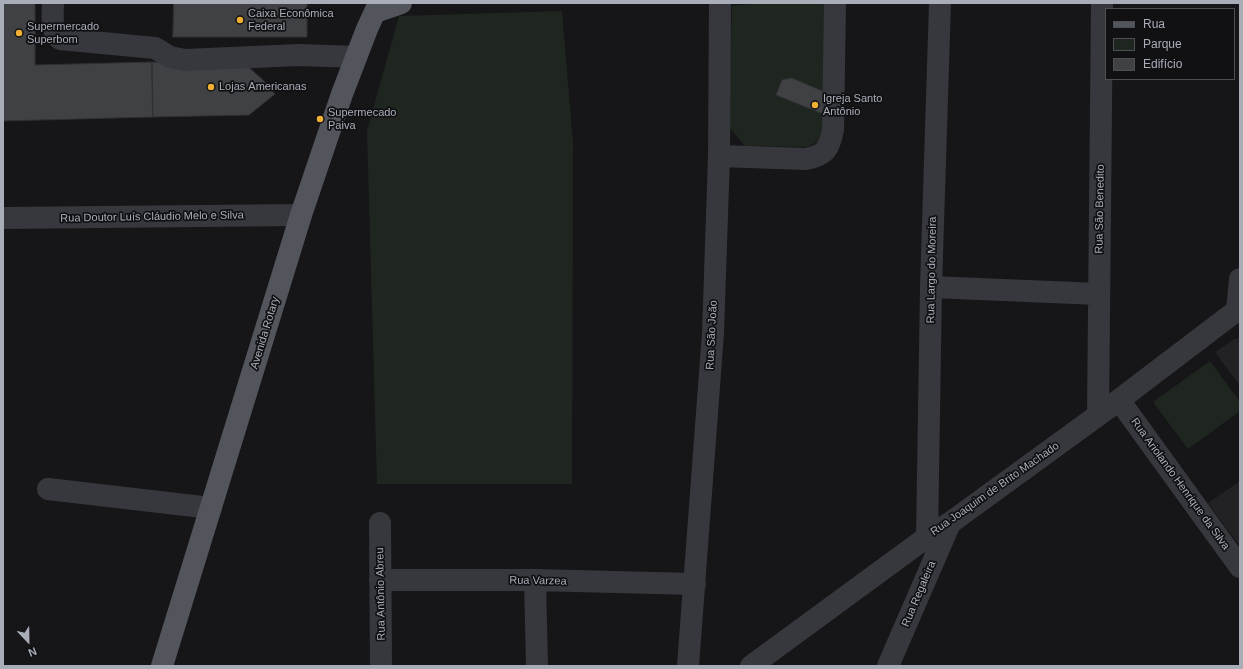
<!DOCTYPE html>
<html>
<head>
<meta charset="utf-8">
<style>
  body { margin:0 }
  #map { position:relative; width:1243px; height:669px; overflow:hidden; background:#161618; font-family:Helvetica,sans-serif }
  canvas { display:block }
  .frame { position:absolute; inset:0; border:4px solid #a8adb8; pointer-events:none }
  .legend { position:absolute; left:1105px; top:8px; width:130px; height:72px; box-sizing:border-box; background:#111113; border:1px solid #4d4f55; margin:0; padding:5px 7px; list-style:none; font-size:12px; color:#a8adb8 }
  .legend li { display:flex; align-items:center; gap:8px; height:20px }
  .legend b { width:20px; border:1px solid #4d4f55 }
  .north { position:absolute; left:8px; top:621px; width:40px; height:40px; -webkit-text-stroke:3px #111113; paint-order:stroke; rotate:158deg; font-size:11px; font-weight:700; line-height:16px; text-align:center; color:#a8adb8 }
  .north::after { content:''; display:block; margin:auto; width:14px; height:18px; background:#a8adb8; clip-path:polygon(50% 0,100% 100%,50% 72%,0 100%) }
</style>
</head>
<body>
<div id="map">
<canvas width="1243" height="669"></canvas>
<div class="frame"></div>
<ul class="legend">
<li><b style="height:5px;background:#53555c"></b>Rua</li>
<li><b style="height:11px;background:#1e261f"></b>Parque</li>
<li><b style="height:11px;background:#404145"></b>Edifício</li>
</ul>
<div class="north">N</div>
</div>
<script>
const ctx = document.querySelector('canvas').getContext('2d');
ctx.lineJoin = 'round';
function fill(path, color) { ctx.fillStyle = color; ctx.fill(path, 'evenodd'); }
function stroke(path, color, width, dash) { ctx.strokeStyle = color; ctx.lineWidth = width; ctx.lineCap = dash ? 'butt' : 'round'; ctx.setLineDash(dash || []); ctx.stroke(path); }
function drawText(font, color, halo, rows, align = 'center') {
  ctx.font = font + ' Helvetica,sans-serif'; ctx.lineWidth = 3.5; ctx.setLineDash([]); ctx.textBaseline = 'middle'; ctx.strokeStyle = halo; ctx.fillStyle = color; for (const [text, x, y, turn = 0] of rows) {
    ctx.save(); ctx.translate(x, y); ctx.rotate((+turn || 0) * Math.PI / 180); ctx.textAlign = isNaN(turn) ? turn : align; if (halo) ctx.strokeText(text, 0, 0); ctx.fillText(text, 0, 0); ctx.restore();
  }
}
const built = new Path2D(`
  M 1240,338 L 1240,386 L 1215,352 L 1234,339 Z
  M 1240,481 L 1240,546 L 1208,503 Z`);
const green = new Path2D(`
  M 765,3 L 823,3 L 827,20 L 824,138 L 808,147 L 745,146 L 729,127 L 732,6 Z
  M 562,11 L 573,143 L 572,484 L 377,484 L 367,131 L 399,16 Z
  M 1210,361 L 1240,402 L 1240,411 L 1188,449 L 1153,402 Z`);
const building = new Path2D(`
  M 3,3 L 35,3 L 35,65 L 152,62 L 153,117 L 3,121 Z
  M 174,3 L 307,3 L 307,37 L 173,37 Z
  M 152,62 L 245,64 L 263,80 L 275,94 L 249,115 L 153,117 Z
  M 792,78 L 829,94 L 828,116 L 776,95 L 782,80 Z`);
const minor = new Path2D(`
  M 53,3 C 53,15 50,31 60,39 L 155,48 L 170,57 L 185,60 L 299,55 L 356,57
  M 719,156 L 806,159 C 826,155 829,149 833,130 L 835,3
  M 3,218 L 301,215
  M 931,287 L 1099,294
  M 1237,310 L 1240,279
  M 1119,400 L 1240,567
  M 1098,415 L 1102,3
  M 48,489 L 211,508
  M 380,523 L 381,666
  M 927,537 L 931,287 L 940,3
  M 380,580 L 535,580 L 695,584
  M 535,580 L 537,666
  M 688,666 L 713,333 L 719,156 L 720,3
  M 751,666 L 927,537 L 950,523 L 1119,400 L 1240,308
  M 888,666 L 950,523`);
const major = new Path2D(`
  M 375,12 L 401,3
  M 162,666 L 301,215 L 342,94 L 367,29 L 379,3`);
const markers = [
  [240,20,4,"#f2b134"],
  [19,33,4,"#f2b134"],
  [211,87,4,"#f2b134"],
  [815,105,4,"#f2b134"],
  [320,119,4,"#f2b134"]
];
const poiNames = [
  ["Caixa Econômica",248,14],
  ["Federal",248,27],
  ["Supermercado",27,27],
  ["Superbom",27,40],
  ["Lojas Americanas",219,87],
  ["Igreja Santo",823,99],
  ["Antônio",823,112],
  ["Supermecado",328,113],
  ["Paiva",328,126]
];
const streetNames = [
  ["Rua São Benedito",1100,209,-89],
  ["Rua Doutor Luís Cláudio Melo e Silva",152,217,-1],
  ["Rua Largo do Moreira",932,270,-89],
  ["Avenida Rotary",265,333,-73],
  ["Rua São João",712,335,-87],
  ["Rua Ariolando Henrique da Silva",1180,484,54],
  ["Rua Joaquim de Brito Machado",995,489,-35],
  ["Rua Varzea",538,581,1],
  ["Rua Antônio Abreu",381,594,-91],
  ["Rua Regaleira",919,594,-67]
];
fill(built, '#222225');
fill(green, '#1e261f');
fill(building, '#404145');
stroke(building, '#303034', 1);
stroke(minor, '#37383d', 22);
stroke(major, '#53555c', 22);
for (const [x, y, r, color] of markers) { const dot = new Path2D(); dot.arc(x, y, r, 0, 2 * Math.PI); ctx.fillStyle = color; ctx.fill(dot); stroke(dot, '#111113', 1.5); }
drawText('11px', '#a8adb8', '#111113', poiNames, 'left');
drawText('11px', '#a8adb8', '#111113', streetNames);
</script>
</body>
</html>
